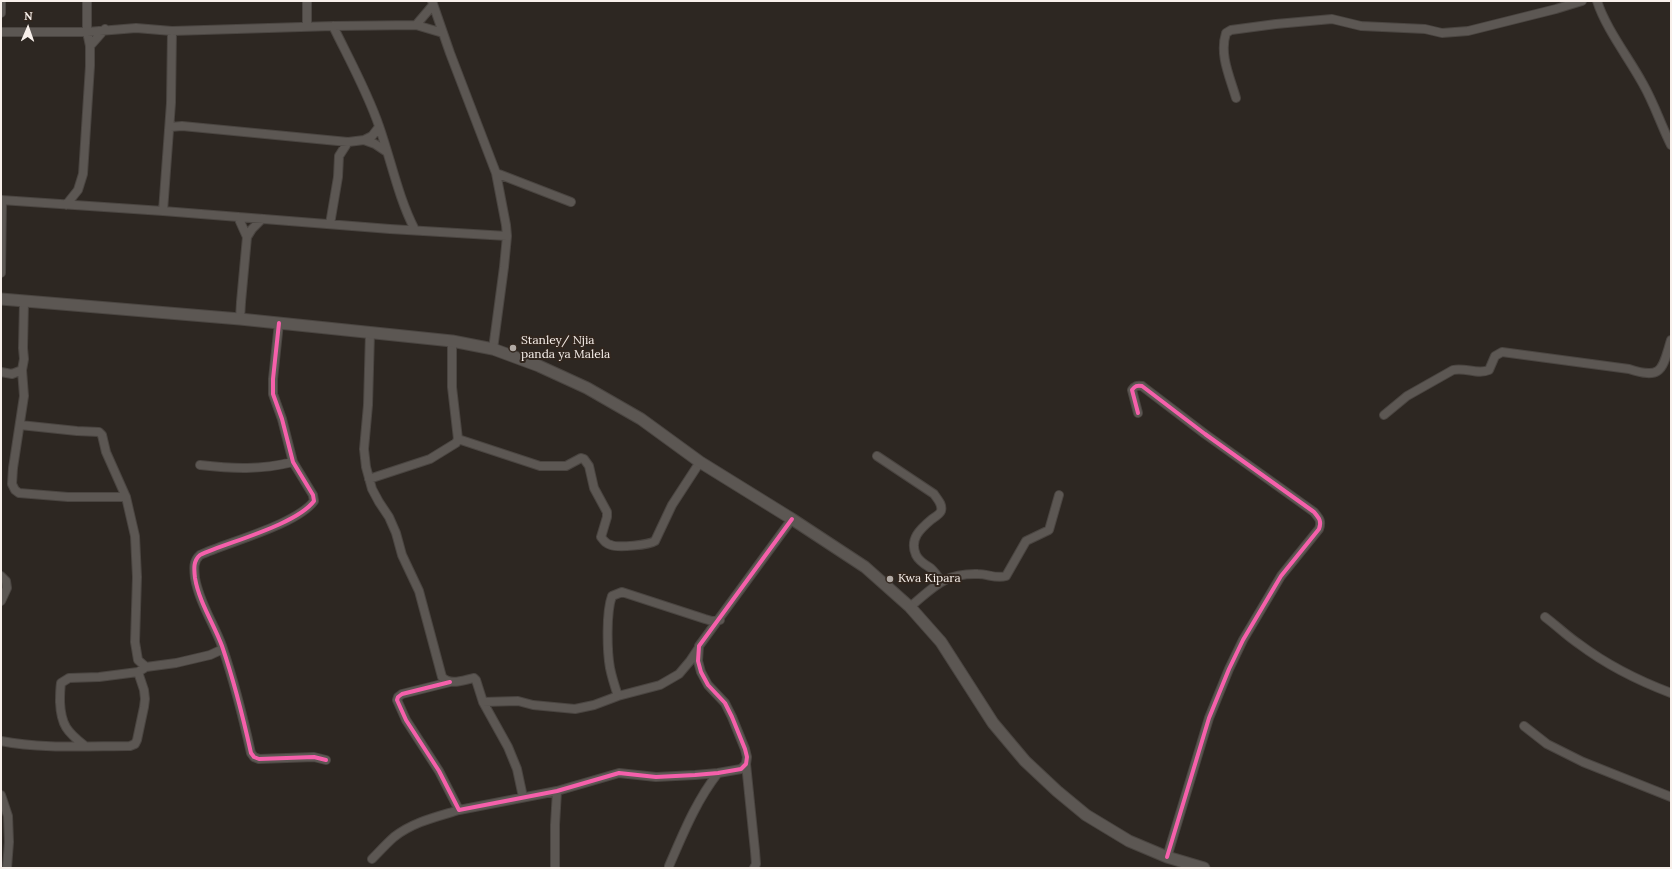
<!DOCTYPE html>
<html>
<head>
<meta charset="utf-8">
<style>
  body { margin:0 }
  #map { position:relative; width:1672px; height:869px; overflow:hidden; background:#2d2722; font-family:Lora,serif }
  canvas { display:block }
  .frame { position:absolute; inset:0; border:2px solid #f8f0eb; pointer-events:none }
  .north { position:absolute; left:8px; top:8px; width:40px; height:40px; -webkit-text-stroke:3px #31261e; paint-order:stroke; rotate:2deg; font-size:11px; font-weight:700; line-height:16px; text-align:center; color:#f8f0eb }
  .north::after { content:''; display:block; margin:auto; width:14px; height:18px; background:#f8f0eb; clip-path:polygon(50% 0,100% 100%,50% 72%,0 100%) }
</style>
</head>
<body>
<div id="map">
<canvas width="1672" height="869"></canvas>
<div class="frame"></div>
<div class="north">N</div>
</div>
<script>
const ctx = document.querySelector('canvas').getContext('2d');
ctx.lineJoin = 'round';
function stroke(path, color, width, dash) { ctx.strokeStyle = color; ctx.lineWidth = width; ctx.lineCap = dash ? 'butt' : 'round'; ctx.setLineDash(dash || []); ctx.stroke(path); }
function drawText(font, color, halo, rows, align = 'center') {
  ctx.font = font + ' Lora,serif'; ctx.lineWidth = 4; ctx.setLineDash([]); ctx.textBaseline = 'middle'; ctx.strokeStyle = halo; ctx.fillStyle = color; for (const [text, x, y, turn = 0] of rows) {
    ctx.save(); ctx.translate(x, y); ctx.rotate((+turn || 0) * Math.PI / 180); ctx.textAlign = isNaN(turn) ? turn : align; if (halo) ctx.strokeText(text, 0, 0); ctx.fillText(text, 0, 0); ctx.restore();
  }
}
const minor = new Path2D(`
  M 307,1 L 307,27
  M 432,1 L 450,53 L 496,173 L 506,225 L 507,236 L 504,267 L 493,349
  M 1597,1 C 1606,29 1629,58 1643,84 C 1654,103 1661,125 1671,145
  M 1,13 L 1,1
  M 416,25 L 433,5
  M 333,26 C 349,59 367,91 379,126 C 391,160 398,197 415,230
  M 1,32 L 87,32 L 136,28 L 172,31 L 333,26 L 416,25 L 443,33
  M 90,46 L 105,29
  M 1236,98 C 1230,77 1219,55 1226,33 L 1231,30 L 1276,24 L 1332,19 L 1361,26 L 1425,29 L 1442,33 L 1468,31 L 1556,9 L 1582,1
  M 170,127 L 182,126 L 348,142 L 364,140 L 372,136 L 379,127
  M 364,140 L 375,144 L 387,152
  M 496,173 L 571,202
  M 1,200 L 163,211 L 390,229 L 507,236
  M 66,205 L 78,190 L 83,174 L 90,66 L 90,46 L 87,32 L 87,1
  M 163,211 L 171,103 L 172,31
  M 238,217 L 247,237
  M 330,224 L 338,177 L 339,156 L 348,142
  M 1,273 L 2,200
  M 240,319 L 241,302 L 247,237 L 252,229 L 262,219
  M 279,323 L 273,379 L 273,394 L 282,419 L 293,462 L 313,495 L 314,501 C 296,525 228,542 200,555 C 193,561 194,569 195,578 C 199,602 214,624 222,646 C 234,681 243,717 251,753 L 254,757 L 259,759 L 314,757 L 326,760
  M 370,333 L 368,405 L 364,449 L 366,467 L 372,489 L 379,502 L 389,517 L 396,533 L 402,555 L 419,591 L 442,677 C 451,686 463,680 474,678 L 476,680 L 483,702 L 508,747 L 517,769 L 523,797
  M 22,370 L 24,396 L 13,468 L 12,484 L 15,490 L 19,493 L 68,497 L 126,497
  M 1,372 L 12,374 L 22,370 L 24,359 L 23,348 L 24,302
  M 1138,413 L 1132,390 C 1135,386 1137,385 1142,386 L 1205,434 L 1314,512 C 1319,518 1322,521 1319,529 L 1281,576 L 1243,640 L 1229,669 L 1209,718 L 1167,857
  M 1384,415 L 1407,396 L 1453,370 C 1465,367 1478,375 1489,370 L 1495,356 L 1502,352 L 1629,369 C 1663,380 1662,369 1671,340
  M 20,425 L 77,431 L 99,432 L 102,435 L 106,452 L 126,497 L 135,536 L 137,577 L 135,642 L 138,660 L 146,667
  M 458,439 L 540,466 L 566,466 L 581,458 L 584,459 L 589,466 L 594,488 L 607,512 L 607,517 L 601,537 C 604,541 606,544 611,545 C 618,548 649,545 655,541 L 672,505 L 700,462
  M 877,456 L 934,494 C 937,499 943,504 941,511 C 940,514 935,517 932,519 C 920,529 909,539 916,555 C 919,561 924,564 929,567 C 934,570 938,577 941,581
  M 200,465 C 234,469 260,470 293,462
  M 369,479 L 430,459 L 456,443 L 458,439 L 452,387 L 452,341
  M 1,576 L 6,581 L 7,588 L 1,601
  M 910,607 C 934,587 944,573 978,574 C 988,574 996,579 1006,576 L 1026,541 L 1049,530 L 1059,495
  M 1545,617 C 1557,626 1567,636 1579,644 C 1607,665 1639,681 1671,693
  M 450,682 L 402,694 L 398,697 L 397,700 L 406,720 L 439,771 L 459,810 L 557,791 L 619,773 L 656,777 L 695,775 L 718,773 L 741,769 L 746,764 L 747,757 L 745,749 L 732,717 L 725,703 L 708,685 L 701,672 L 698,661 L 699,646 L 792,519
  M 618,696 C 615,687 612,678 610,668 C 607,651 606,612 612,596 L 622,592 L 705,619 L 712,621 L 720,620
  M 483,702 L 518,701 L 533,705 L 575,709 L 594,705 L 618,696 L 660,685 L 679,674 L 690,661 L 698,649
  M 1524,726 L 1547,744 L 1583,762 L 1671,797
  M 1,741 C 40,749 89,746 130,746 L 135,744 L 137,740 L 144,707 L 145,699 L 144,690 L 138,672
  M 85,746 C 67,732 61,725 60,702 C 60,695 60,690 61,683 L 69,678 L 99,677 L 138,672 L 146,667 L 176,663 L 210,655 L 223,649
  M 746,764 L 755,851 L 756,864 L 754,868
  M 1,795 L 8,816 L 9,842 L 7,868
  M 372,859 C 379,852 386,844 394,837 C 413,822 436,817 459,810
  M 669,866 C 683,834 696,801 718,773
  M 555,868 L 555,825 L 557,791`);
const secondary = new Path2D(`
  M 1,299 L 240,319 L 452,341 L 493,349 L 539,366 L 587,388 L 641,419 L 700,462 L 792,519 L 865,567 L 910,607 L 941,642 L 993,723 L 1025,761 L 1057,791 L 1086,815 L 1129,841 L 1167,857 L 1204,868`);
const cycleway = new Path2D(`
  M 279,323 L 273,379 L 273,394 L 282,419 L 293,462 L 313,495 L 314,501 C 296,525 228,542 200,555 C 193,561 194,569 195,578 C 199,602 214,624 222,646 C 234,681 243,717 251,753 L 254,757 L 259,759 L 314,757 L 326,760
  M 1138,413 L 1132,390 C 1135,386 1137,385 1142,386 L 1205,434 L 1314,512 C 1319,518 1322,521 1319,529 L 1281,576 L 1243,640 L 1229,669 L 1209,718 L 1167,857
  M 450,682 L 402,694 L 398,697 L 397,700 L 406,720 L 439,771 L 459,810 L 557,791 L 619,773 L 656,777 L 695,775 L 718,773 L 741,769 L 746,764 L 747,757 L 745,749 L 732,717 L 725,703 L 708,685 L 701,672 L 698,661 L 699,646 L 792,519`);
const markers = [
  [513,348,4,"#b1aaa5"],
  [890,579,4,"#b1aaa5"]
];
const poiNames = [
  ["Stanley/ Njia",521,341],
  ["panda ya Malela",521,355],
  ["Kwa Kipara",898,579]
];
stroke(minor, '#4a4541', 10);
stroke(secondary, '#4a4541', 13);
stroke(minor, '#5c5753', 8);
stroke(secondary, '#5c5753', 11);
stroke(cycleway, '#f560ab', 4);
for (const [x, y, r, color] of markers) { const dot = new Path2D(); dot.arc(x, y, r, 0, 2 * Math.PI); ctx.fillStyle = color; ctx.fill(dot); stroke(dot, '#31261e', 1.5); }
drawText('12px', '#f8f0eb', '#31261e', poiNames, 'left');
</script>
</body>
</html>
